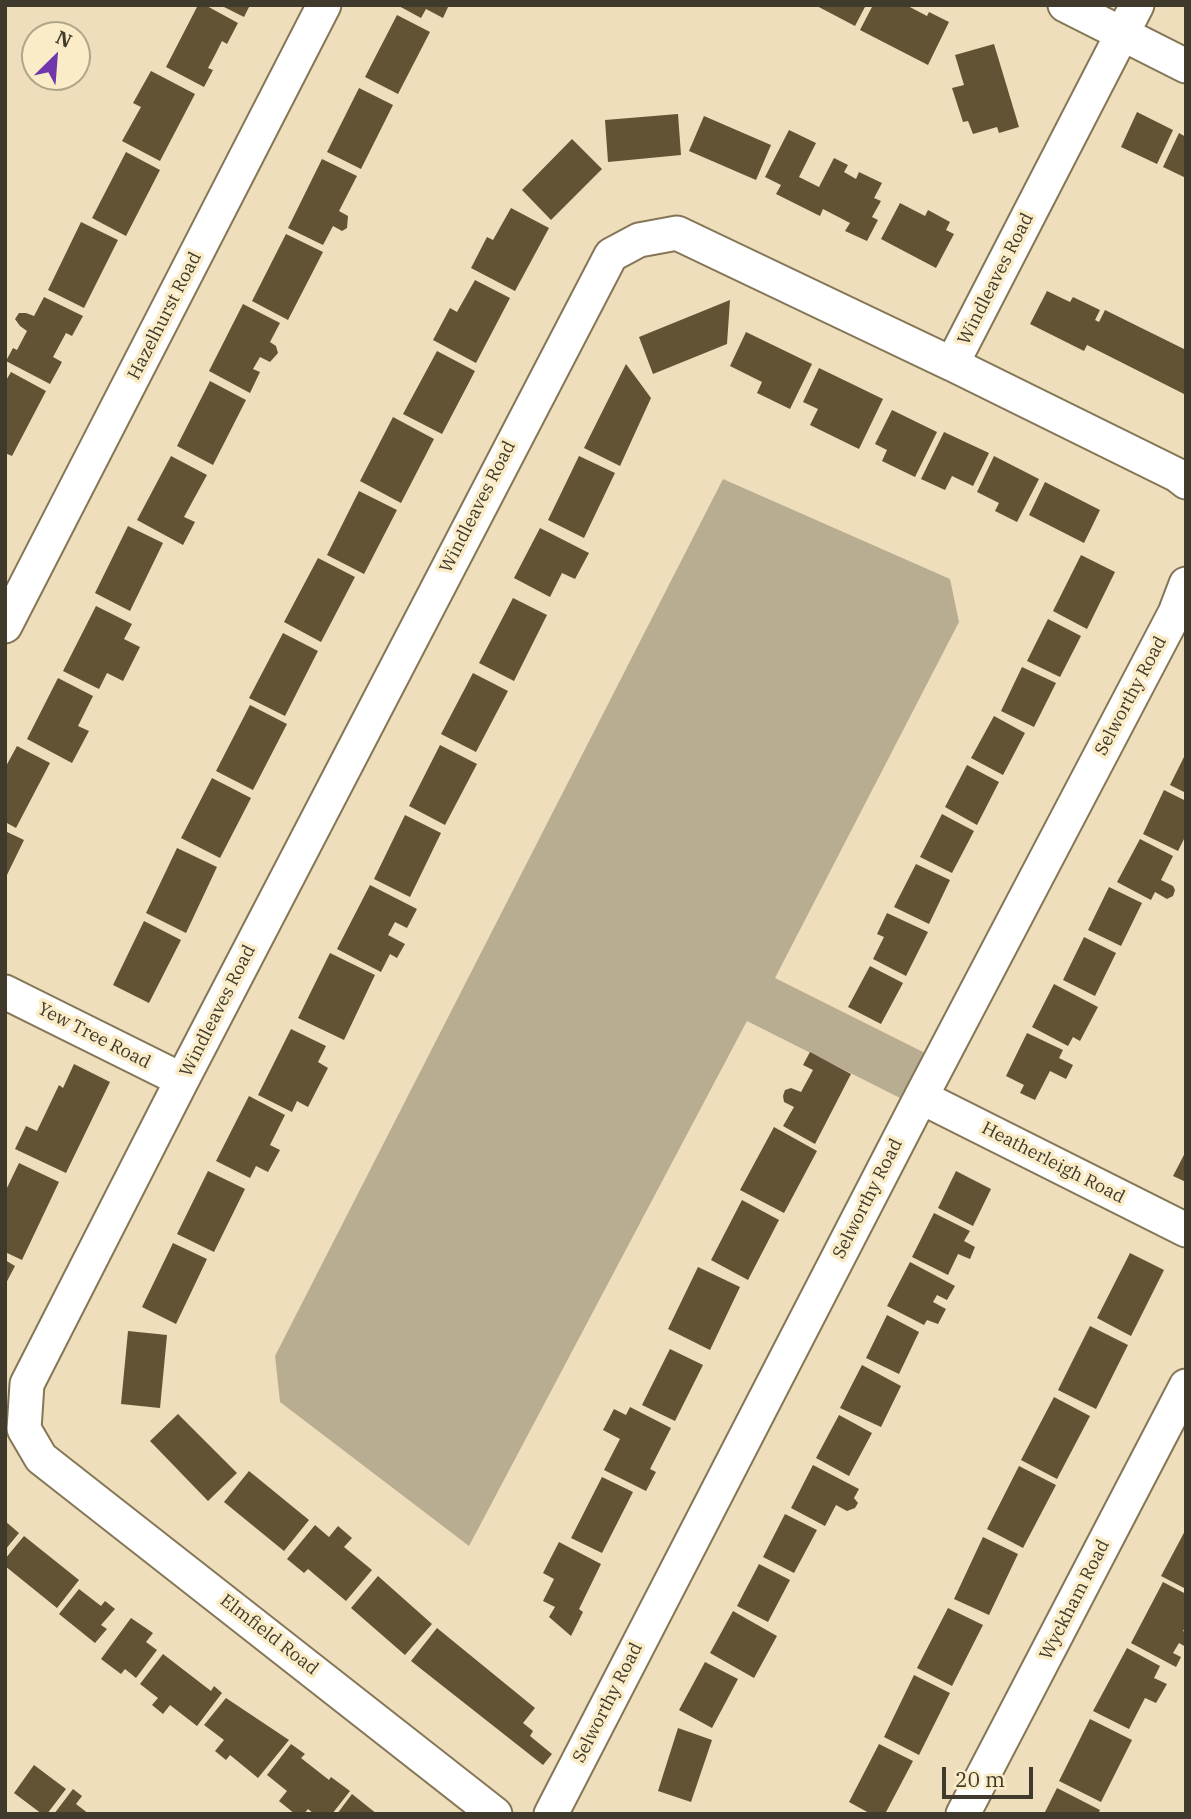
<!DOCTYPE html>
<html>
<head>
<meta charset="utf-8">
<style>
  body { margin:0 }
  #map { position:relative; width:1191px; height:1819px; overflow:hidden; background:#eedebb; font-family:"IBM Plex Serif",serif }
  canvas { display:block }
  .frame { position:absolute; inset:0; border:7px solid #403a2c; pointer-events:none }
  .north { position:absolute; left:21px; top:21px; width:70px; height:70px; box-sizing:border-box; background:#fbecc8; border:2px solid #b0a58a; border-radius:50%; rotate:25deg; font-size:19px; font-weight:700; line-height:28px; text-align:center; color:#403a2c }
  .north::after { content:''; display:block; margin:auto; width:24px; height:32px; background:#7037ad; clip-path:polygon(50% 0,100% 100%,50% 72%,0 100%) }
  .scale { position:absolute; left:942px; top:1767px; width:91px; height:32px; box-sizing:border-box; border:4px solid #403a2c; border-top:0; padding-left:9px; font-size:21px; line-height:24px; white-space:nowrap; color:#403a2c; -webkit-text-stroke:5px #fbecc8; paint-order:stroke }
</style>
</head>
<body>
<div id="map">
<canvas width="1191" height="1819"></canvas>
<div class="frame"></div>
<div class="north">N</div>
<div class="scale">20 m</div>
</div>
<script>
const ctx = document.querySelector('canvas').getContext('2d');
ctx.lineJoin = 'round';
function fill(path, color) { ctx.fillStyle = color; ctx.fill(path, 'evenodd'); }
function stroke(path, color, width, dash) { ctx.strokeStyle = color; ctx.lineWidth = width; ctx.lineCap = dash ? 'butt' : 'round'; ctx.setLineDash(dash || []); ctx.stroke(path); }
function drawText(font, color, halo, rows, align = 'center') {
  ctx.font = font + ' "IBM Plex Serif",serif'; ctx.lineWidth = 7; ctx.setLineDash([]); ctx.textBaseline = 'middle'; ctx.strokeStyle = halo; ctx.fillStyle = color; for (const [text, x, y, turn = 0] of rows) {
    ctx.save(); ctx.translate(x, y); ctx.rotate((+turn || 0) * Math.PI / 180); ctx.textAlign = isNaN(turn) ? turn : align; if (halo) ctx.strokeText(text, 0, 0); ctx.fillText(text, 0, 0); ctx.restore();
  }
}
const green = new Path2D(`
  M 723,479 L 950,579 L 959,622 L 775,978 L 925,1053 L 902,1099 L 747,1021 L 469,1546 L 280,1402 L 275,1356 Z`);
const building = new Path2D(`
  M 198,5 L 205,5 L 238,23 L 227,44 L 222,41 L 215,55 L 208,68 L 213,70 L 204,87 L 166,67 Z
  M 220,5 L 250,5 L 244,17 Z
  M 397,5 L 449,5 L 443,18 L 426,9 L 421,18 Z
  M 815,5 L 866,5 L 855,26 Z
  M 873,5 L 906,5 L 927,16 L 929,12 L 949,22 L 928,65 L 860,30 Z
  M 397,15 L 430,32 L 398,94 L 365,77 Z
  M 994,44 L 1019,127 L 999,133 L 997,127 L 973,134 L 968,121 L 963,122 L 952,88 L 964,85 L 955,55 Z
  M 151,71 L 195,94 L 160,161 L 122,141 L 141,107 L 133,103 Z
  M 359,88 L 393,105 L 361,169 L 327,152 Z
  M 1137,112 L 1173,130 L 1157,164 L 1121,147 Z
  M 678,114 L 681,155 L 608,162 L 605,120 Z
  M 704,116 L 771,145 L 756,180 L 689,151 Z
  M 789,130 L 816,143 L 799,177 L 819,187 L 834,158 L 848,165 L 844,172 L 856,179 L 859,172 L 882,183 L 874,198 L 881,201 L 872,217 L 878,220 L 867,241 L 845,231 L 850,223 L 823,209 L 820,216 L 776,194 L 781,185 L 765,177 Z
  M 1179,133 L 1186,137 L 1186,178 L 1163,167 Z
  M 572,139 L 602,169 L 551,220 L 522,190 Z
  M 126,152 L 160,170 L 126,236 L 92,218 Z
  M 322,159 L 357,176 L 339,211 L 348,216 L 347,228 L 342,231 L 333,226 L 323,245 L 288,228 Z
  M 900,203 L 925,216 L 928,210 L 950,222 L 946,230 L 954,234 L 936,268 L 881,239 Z
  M 511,208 L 549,228 L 515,291 L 471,268 L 487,237 L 493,240 Z
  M 81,222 L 118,240 L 84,308 L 48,290 Z
  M 286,234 L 323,252 L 288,320 L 252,301 Z
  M 475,280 L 510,298 L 476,363 L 433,340 L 450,308 L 457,312 Z
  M 1047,291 L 1070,302 L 1073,297 L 1100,310 L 1095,320 L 1099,322 L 1105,310 L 1186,350 L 1186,395 L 1087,345 L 1084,351 L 1030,324 Z
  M 44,297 L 83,316 L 72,336 L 66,333 L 53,357 L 62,362 L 50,384 L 6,361 L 13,348 L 17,350 L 27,331 L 20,326 L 15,319 L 19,313 L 26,313 L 34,316 Z
  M 730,300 L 727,344 L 653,374 L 639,337 Z
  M 243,304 L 280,323 L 270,342 L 276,346 L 278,353 L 270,362 L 260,357 L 253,369 L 260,372 L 250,393 L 209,371 Z
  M 746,332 L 812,364 L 790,409 L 757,393 L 762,382 L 730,366 Z
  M 437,351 L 475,371 L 442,434 L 403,414 Z
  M 626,364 L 651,398 L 620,466 L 584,448 Z
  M 819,368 L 883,399 L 859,449 L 810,425 L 818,409 L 803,402 Z
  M 11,372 L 46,391 L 12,456 L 5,453 L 5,382 Z
  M 210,381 L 246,400 L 213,465 L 177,446 Z
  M 892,410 L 937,432 L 915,477 L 882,461 L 887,450 L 875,444 Z
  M 393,417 L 434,439 L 401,503 L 360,481 Z
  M 944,432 L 989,453 L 973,486 L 952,476 L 945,490 L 921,479 Z
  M 171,456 L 207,475 L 184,517 L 195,522 L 183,545 L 137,520 Z
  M 579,456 L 615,473 L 584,538 L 548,520 Z
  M 994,456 L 1039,479 L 1017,522 L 995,511 L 999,503 L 977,492 Z
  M 1045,482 L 1100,510 L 1084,543 L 1029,515 Z
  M 359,491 L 397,510 L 364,574 L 327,555 Z
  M 128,526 L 163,543 L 130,611 L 95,593 Z
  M 540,528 L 589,553 L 575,579 L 562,573 L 550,597 L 514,578 Z
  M 1081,555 L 1115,572 L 1087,629 L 1053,611 Z
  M 318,558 L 355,577 L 321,642 L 284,622 Z
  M 513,598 L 547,615 L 514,681 L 479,663 Z
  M 96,606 L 132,624 L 124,639 L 140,647 L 123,681 L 107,673 L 99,689 L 63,671 Z
  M 1048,619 L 1081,636 L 1060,677 L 1027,661 Z
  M 283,633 L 318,651 L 285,716 L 249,698 Z
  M 1022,667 L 1056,683 L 1034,727 L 1001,711 Z
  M 473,673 L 508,691 L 476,752 L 441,734 Z
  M 58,678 L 93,696 L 78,726 L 89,731 L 72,763 L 27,739 Z
  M 250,705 L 287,724 L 253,790 L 216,771 Z
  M 994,716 L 1025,733 L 1003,775 L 971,758 Z
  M 440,745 L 477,764 L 445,825 L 409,806 Z
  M 17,746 L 50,763 L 16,828 L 5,822 L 5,768 Z
  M 1186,753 L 1186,793 L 1170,785 Z
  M 967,765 L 999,782 L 977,825 L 945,807 Z
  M 212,778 L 251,798 L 220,858 L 181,838 Z
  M 1164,790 L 1186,801 L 1186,835 L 1178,851 L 1143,834 Z
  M 942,814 L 974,831 L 952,873 L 920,857 Z
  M 405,815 L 441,833 L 410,897 L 374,879 Z
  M 5,831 L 24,840 L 5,879 Z
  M 1140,839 L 1173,856 L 1161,880 L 1173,886 L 1175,890 L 1173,896 L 1167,899 L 1155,892 L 1151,900 L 1117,882 Z
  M 177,848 L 217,867 L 186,933 L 146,913 Z
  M 916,864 L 950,880 L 929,924 L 894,907 Z
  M 370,885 L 417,909 L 407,928 L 395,922 L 388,935 L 405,944 L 397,958 L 390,954 L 381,972 L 337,949 Z
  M 1109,887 L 1142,903 L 1121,946 L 1088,930 Z
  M 887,913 L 928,932 L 906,976 L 873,959 L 884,937 L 877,934 Z
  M 144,921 L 181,940 L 149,1003 L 113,985 Z
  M 1084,937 L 1116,953 L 1095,996 L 1063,980 Z
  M 330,953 L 375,975 L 344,1040 L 298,1018 Z
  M 870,966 L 903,983 L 881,1024 L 848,1007 Z
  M 1054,984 L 1098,1007 L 1080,1041 L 1073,1037 L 1068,1046 L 1032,1027 Z
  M 291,1029 L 326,1046 L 318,1062 L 328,1068 L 308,1107 L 297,1101 L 292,1112 L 258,1095 Z
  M 1027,1033 L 1063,1050 L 1059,1058 L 1073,1065 L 1066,1079 L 1050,1071 L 1035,1100 L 1020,1093 L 1024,1085 L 1006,1076 Z
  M 810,1052 L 851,1074 L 815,1144 L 783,1126 L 794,1107 L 784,1102 L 783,1096 L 785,1090 L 791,1088 L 801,1092 L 813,1070 L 803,1065 Z
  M 74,1064 L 110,1082 L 66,1173 L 15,1149 L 26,1126 L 37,1131 L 59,1085 L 63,1088 Z
  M 249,1096 L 285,1115 L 270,1145 L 280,1150 L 268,1172 L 256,1166 L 250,1178 L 216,1161 Z
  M 774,1127 L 817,1151 L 784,1213 L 740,1190 Z
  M 1186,1151 L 1186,1182 L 1173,1176 Z
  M 19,1163 L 59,1182 L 22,1260 L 5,1252 L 5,1192 Z
  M 208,1171 L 245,1189 L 214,1252 L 177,1234 Z
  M 956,1171 L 991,1189 L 973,1226 L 938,1208 Z
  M 742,1200 L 779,1220 L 748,1280 L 711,1260 Z
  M 934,1213 L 970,1231 L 964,1241 L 975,1247 L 970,1259 L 958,1254 L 948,1275 L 912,1257 Z
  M 173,1243 L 207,1259 L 176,1324 L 142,1307 Z
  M 1130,1253 L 1164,1270 L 1131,1336 L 1097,1318 Z
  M 5,1260 L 15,1266 L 5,1285 Z
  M 910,1262 L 955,1286 L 947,1300 L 937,1295 L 933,1302 L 946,1309 L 938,1324 L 927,1320 L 924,1325 L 887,1306 Z
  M 698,1267 L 740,1287 L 710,1350 L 668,1329 Z
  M 887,1315 L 919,1332 L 899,1374 L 866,1358 Z
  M 1090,1326 L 1128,1345 L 1096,1409 L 1058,1390 Z
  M 128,1331 L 167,1335 L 160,1408 L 121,1404 Z
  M 670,1349 L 703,1365 L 675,1421 L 642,1405 Z
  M 862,1365 L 901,1386 L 881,1427 L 840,1408 Z
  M 1054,1397 L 1090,1416 L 1057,1479 L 1021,1460 Z
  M 630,1407 L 671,1428 L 650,1469 L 656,1472 L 646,1491 L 604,1470 L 620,1439 L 603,1430 L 614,1409 L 626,1415 Z
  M 178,1414 L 237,1473 L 208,1501 L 150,1441 Z
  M 839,1415 L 872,1433 L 849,1476 L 816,1458 Z
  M 813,1465 L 859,1489 L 854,1498 L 858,1503 L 855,1508 L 847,1511 L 836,1505 L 825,1526 L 791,1508 Z
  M 1019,1466 L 1056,1485 L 1023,1548 L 987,1529 Z
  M 249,1471 L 309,1520 L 284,1551 L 224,1502 Z
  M 602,1477 L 633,1492 L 602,1553 L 571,1538 Z
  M 785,1514 L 817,1530 L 794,1573 L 763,1557 Z
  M 5,1521 L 19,1533 L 5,1550 Z
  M 315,1525 L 329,1537 L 338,1526 L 352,1538 L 344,1547 L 372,1570 L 346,1601 L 308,1569 L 304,1573 L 287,1559 Z
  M 1186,1529 L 1186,1589 L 1161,1576 Z
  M 24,1536 L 79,1580 L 57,1608 L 5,1566 L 5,1559 Z
  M 983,1537 L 1018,1554 L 989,1615 L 954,1599 Z
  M 559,1542 L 601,1564 L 579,1609 L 583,1612 L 571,1636 L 549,1617 L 555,1607 L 543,1601 L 554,1579 L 543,1573 Z
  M 759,1564 L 790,1580 L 768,1622 L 737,1606 Z
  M 378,1576 L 432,1624 L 405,1655 L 351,1608 Z
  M 1163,1582 L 1186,1594 L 1186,1626 L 1183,1631 L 1186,1632 L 1186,1647 L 1179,1643 L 1173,1653 L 1181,1657 L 1176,1667 L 1131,1643 Z
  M 79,1589 L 101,1606 L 105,1601 L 115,1609 L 101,1625 L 107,1629 L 95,1643 L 59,1614 Z
  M 948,1608 L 983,1625 L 952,1686 L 917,1668 Z
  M 733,1611 L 777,1636 L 754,1678 L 710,1653 Z
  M 131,1618 L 153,1633 L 146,1642 L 157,1650 L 136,1678 L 125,1669 L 121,1674 L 101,1659 Z
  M 437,1628 L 535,1708 L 523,1723 L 533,1731 L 530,1736 L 552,1754 L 543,1765 L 411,1661 Z
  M 1127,1648 L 1160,1666 L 1154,1678 L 1167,1684 L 1156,1703 L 1145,1698 L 1129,1729 L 1093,1711 Z
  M 163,1654 L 211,1691 L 214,1686 L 222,1693 L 197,1726 L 170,1705 L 163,1714 L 152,1705 L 158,1698 L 140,1684 Z
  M 705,1662 L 738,1679 L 712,1728 L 679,1710 Z
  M 914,1675 L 950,1693 L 919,1755 L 884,1737 Z
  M 226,1698 L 289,1740 L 258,1778 L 230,1755 L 226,1760 L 215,1751 L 224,1740 L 204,1725 Z
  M 1090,1719 L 1132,1740 L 1101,1802 L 1059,1781 Z
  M 678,1728 L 712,1740 L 691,1802 L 658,1791 Z
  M 291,1744 L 305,1754 L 301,1758 L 329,1780 L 331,1777 L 350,1791 L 332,1814 L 314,1814 L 308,1809 L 304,1814 L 295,1814 L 279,1801 L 287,1791 L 267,1775 Z
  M 879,1744 L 913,1761 L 885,1814 L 871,1814 L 849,1802 Z
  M 34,1765 L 66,1789 L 47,1814 L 42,1814 L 14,1793 Z
  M 1057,1788 L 1100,1810 L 1098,1814 L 1044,1814 Z
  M 73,1789 L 82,1796 L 76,1804 L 89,1814 L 54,1814 Z
  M 352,1794 L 377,1814 L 337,1814 Z`);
const street = new Path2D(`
  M 1065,5 L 1186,66
  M 952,364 L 1177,475 L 1186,482
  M 5,626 L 324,5
  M 5,992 L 182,1080
  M 921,1097 L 1186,1230
  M 495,1814 L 41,1458 L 24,1429 L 27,1384 L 182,1080 L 611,255 L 639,240 L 677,233 L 952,364 L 1137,5
  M 551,1814 L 921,1097 L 1175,613 L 1186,584
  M 963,1814 L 1186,1386`);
const streetNames = [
  ["Windleaves Road",996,279,-63],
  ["Hazelhurst Road",165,316,-63],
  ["Windleaves Road",478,507,-63],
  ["Selworthy Road",1131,696,-62],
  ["Windleaves Road",218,1011,-63],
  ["Yew Tree Road",94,1036,27],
  ["Heatherleigh Road",1053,1163,27],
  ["Selworthy Road",868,1199,-63],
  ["Wyckham Road",1075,1600,-63],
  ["Elmfield Road",269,1635,38],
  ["Selworthy Road",608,1703,-63]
];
fill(green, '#b9ad91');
fill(building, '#615334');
stroke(street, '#847656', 37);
stroke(street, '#fff', 33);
drawText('18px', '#403a2c', '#fbecc8', streetNames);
</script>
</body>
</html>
